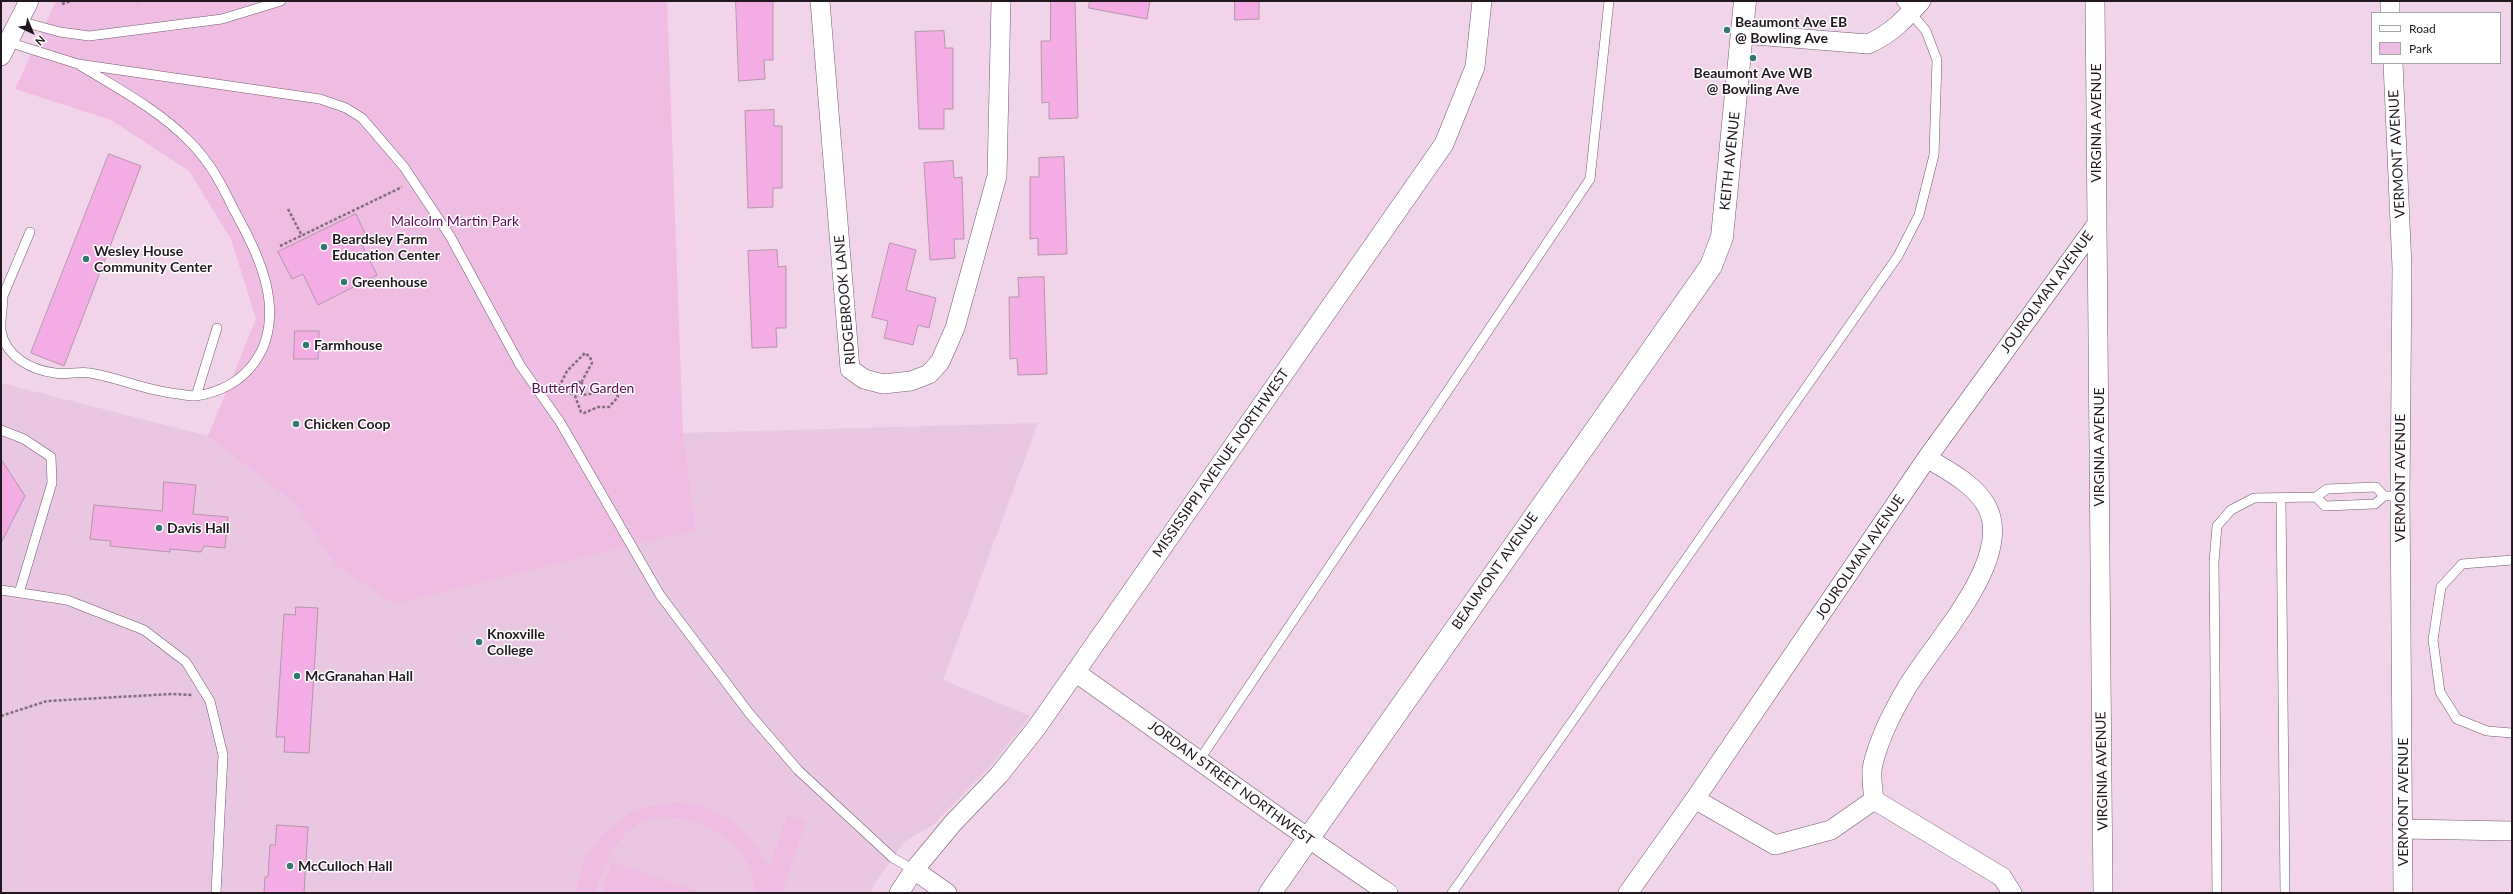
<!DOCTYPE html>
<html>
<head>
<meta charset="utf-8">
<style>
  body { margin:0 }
  #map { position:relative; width:2513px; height:894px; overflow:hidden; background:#f1d4ea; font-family:Lato,sans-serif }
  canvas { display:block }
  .frame { position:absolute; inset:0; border:2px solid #221820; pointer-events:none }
  .legend { position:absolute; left:2371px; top:12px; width:130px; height:52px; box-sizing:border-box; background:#fff; border:1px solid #a7a3a6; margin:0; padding:5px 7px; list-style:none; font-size:12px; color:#221820 }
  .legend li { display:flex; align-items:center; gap:8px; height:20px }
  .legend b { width:20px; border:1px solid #a7a3a6 }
  .north { position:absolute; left:12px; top:12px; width:40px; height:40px; -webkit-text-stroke:3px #fff; paint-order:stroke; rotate:136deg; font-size:11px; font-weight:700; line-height:16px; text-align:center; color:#221820 }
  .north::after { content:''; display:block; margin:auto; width:14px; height:18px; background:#221820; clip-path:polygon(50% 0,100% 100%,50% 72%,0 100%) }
</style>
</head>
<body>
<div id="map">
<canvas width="2513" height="894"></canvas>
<div class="frame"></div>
<ul class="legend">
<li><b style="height:5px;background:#fff"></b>Road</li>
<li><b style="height:11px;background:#efbce4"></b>Park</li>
</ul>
<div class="north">N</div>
</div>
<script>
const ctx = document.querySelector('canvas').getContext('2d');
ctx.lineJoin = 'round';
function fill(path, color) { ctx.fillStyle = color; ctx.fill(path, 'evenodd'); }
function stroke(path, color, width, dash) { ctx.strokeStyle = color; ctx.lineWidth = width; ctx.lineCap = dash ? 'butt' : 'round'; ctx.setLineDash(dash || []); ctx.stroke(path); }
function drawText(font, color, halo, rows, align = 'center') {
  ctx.font = font + ' Lato,sans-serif'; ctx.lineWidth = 3; ctx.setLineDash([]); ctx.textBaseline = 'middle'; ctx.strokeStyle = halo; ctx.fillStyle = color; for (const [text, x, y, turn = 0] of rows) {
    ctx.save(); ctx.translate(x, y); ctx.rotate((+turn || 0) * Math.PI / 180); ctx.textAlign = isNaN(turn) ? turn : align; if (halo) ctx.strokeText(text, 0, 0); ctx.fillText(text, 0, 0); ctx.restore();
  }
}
const built = new Path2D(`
  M 1,383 L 208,436 L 295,504 L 335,565 L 696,530 L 683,433 L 1038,423 L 943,680 L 1030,716 L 991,766 L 934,824 L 904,842 L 875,883 L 871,893 L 1,893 Z`);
const green = new Path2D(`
  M 56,1 L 667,1 L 683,433 L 696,530 L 394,604 L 335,565 L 295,504 L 208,436 L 256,319 L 231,239 L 189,171 L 111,120 L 15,89 Z
  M 680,802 C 726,807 746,829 770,867 L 787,815 L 806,821 L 782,893 L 755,893 C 753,883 751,869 746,861 C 731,831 670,805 640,823 C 613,838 604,866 595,893 L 575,893 L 586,857 L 602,835 L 632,812 L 650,806 Z
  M 612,862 L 702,893 L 602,893 Z`);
const building = new Path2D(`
  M 736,1 L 773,1 L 773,60 L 764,60 L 765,79 L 739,81 Z
  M 1051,1 L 1075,1 L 1078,118 L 1049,119 L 1049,102 L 1042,103 L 1041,41 L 1050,41 Z
  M 1090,1 L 1150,1 L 1147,19 L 1089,8 Z
  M 1235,1 L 1259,1 L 1259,19 L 1235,20 Z
  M 944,31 L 945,48 L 953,48 L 953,109 L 944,109 L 944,129 L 919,129 L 915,32 Z
  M 774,110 L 774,126 L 782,126 L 782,188 L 773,188 L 773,207 L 748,208 L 745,111 Z
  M 109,154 L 141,166 L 64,366 L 31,353 Z
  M 1064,157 L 1067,254 L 1038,255 L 1038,238 L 1030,239 L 1030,177 L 1039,177 L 1039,158 Z
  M 953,161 L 954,178 L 962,177 L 964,239 L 954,239 L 955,258 L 930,260 L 924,163 Z
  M 356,214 L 369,242 L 362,245 L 377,275 L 318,305 L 303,274 L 292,279 L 278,252 Z
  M 890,243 L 916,250 L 906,290 L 936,298 L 929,328 L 918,325 L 913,345 L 884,338 L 888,321 L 872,317 Z
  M 777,250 L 778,267 L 786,266 L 786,328 L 776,328 L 777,347 L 752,348 L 748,251 Z
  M 1044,277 L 1047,374 L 1018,375 L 1017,358 L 1010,359 L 1009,297 L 1019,297 L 1018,278 Z
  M 295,331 L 319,331 L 318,359 L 294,359 Z
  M 1,459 L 25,496 L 1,543 Z
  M 164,482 L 196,485 L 193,514 L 228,517 L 225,548 L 204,546 L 201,552 L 170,549 L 170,552 L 110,546 L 111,541 L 90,539 L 94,505 L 162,511 Z
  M 296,607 L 318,608 L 309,753 L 284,752 L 285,737 L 276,737 L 284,614 L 295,615 Z
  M 277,825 L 308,827 L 304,893 L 264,893 L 265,877 L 268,877 L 270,845 L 275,845 Z`);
const path = new Path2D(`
  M 137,1 L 139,1
  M 62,4 L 71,1
  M 288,209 L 302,236
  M 280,246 L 402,187
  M 552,386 L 564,389 L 575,396 L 581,412 L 584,413 L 598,407 L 609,407 L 618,397 L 617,394 L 611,391 L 575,396
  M 559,387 L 567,371 L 585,353 L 590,357 L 592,363 L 582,381
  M 564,389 L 582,381 L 581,395
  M 1,716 L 47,701 L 172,694 L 192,695`);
const service = new Path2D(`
  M 19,21 L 60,32 L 89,36 L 222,19 L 281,1
  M 8,42 L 78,64 L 320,99 L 346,108 L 362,118 L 404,167 L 450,236 L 520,365 L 560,422 L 660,595 L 749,713 L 798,770 L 893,858 L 914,870
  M 1,295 L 3,296 C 3,307 0,320 1,331 C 6,357 31,370 55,373 C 67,375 79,371 90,373 C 121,378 145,391 179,394 C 184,395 191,396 196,396 C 246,388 274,351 269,301 C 266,270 249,237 234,210 C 222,185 210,162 190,142 C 160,111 119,89 81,66
  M 3,296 L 30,232
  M 196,396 L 217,328
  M 1,430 L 24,439 L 51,457 L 52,483 L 19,593
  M 2316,497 L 2325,506 L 2375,504 L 2384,496 L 2389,496
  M 2281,498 L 2285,893
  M 2512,560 L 2462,564 L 2441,587 L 2433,640 L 2440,692 L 2457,719 L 2487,731 L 2512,733
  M 1,590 L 67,600 L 144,630 L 186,662 L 210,701 L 223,755 L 216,893
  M 1200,759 L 1590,179 L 1609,1
  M 1452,893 L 1898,256 L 1919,215 L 1934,155 L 1937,60 L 1926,31 L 1901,1
  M 2217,893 L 2214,562 L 2217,526 L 2231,510 L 2254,498 L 2316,497 L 2327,489 L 2376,487 L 2384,496`);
const minor = new Path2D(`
  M 820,1 L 850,369 L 864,379 L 883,384 L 911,381 L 929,374 L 940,362 L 955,328 L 997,176 L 1001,1
  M 2095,1 L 2103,893
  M 2390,1 L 2390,13
  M 1742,34 L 1868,44 C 1891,34 1905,19 1921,1
  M 1,56 L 29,1
  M 2393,63 L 2402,268 L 2400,495 L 2403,893
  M 1075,672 C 1179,745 1282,822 1388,893
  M 1695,799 L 1775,845 L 1831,830 L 1874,800 C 1873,789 1870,775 1873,764 C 1879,739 1893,711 1906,689 C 1931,645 2017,558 1986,505 C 1973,483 1948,471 1927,458
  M 1874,800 L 2002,877 L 2012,893
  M 2403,829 L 2512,831
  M 914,870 L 947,893
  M 899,893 L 914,870 L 953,823 L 999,775 L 1037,727 L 1444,144 L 1475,67 L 1482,1
  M 1628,893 L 1695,799 L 1927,458 L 2097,224`);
const tertiary = new Path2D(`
  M 1270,893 L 1711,266 L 1722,237 L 1745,1`);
const markers = [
  [1727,30,4,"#317870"],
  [1753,58,4,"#317870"],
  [324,247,4,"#317870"],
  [86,259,4,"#317870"],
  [344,282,4,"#317870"],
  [306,345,4,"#317870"],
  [296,424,4,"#317870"],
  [159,528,4,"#317870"],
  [479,642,4,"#317870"],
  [297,676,4,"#317870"],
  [290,866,4,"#317870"]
];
const poiNames = [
  ["Beaumont Ave EB",1735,22],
  ["@ Bowling Ave",1735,38],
  ["Beaumont Ave WB",1753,73,"center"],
  ["@ Bowling Ave",1753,89,"center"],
  ["Beardsley Farm",332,239],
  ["Education Center",332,255],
  ["Wesley House",94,251],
  ["Community Center",94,267],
  ["Greenhouse",352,282],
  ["Farmhouse",314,345],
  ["Chicken Coop",304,424],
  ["Davis Hall",167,528],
  ["Knoxville",487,634],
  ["College",487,650],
  ["McGranahan Hall",305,676],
  ["McCulloch Hall",298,866]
];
const streetNames = [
  ["VIRGINIA AVENUE",2096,123,-90],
  ["VERMONT AVENUE",2397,154,-93],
  ["KEITH AVENUE",1730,161,-84],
  ["JOUROLMAN AVENUE",2047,292,-54],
  ["RIDGEBROOK LANE",845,300,-95],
  ["VIRGINIA AVENUE",2099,447,-90],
  ["MISSISSIPPI AVENUE NORTHWEST",1221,463,-55],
  ["VERMONT AVENUE",2400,478,-90],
  ["JOUROLMAN AVENUE",1860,557,-56],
  ["BEAUMONT AVENUE",1495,571,-55],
  ["VIRGINIA AVENUE",2102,771,-91],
  ["JORDAN STREET NORTHWEST",1231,783,36],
  ["VERMONT AVENUE",2403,802,-90]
];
const parkNames = [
  ["Malcolm Martin Park",455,221],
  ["Butterfly Garden",583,388]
];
fill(built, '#e9c6e1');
fill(green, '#efbce4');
fill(building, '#f3ace4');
stroke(building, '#b297ac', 1);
stroke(service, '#735b6e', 10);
stroke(minor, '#735b6e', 20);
stroke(tertiary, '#735b6e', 23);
stroke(path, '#816e7c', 2.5, [3, 2]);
stroke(service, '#fff', 9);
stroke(minor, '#fff', 19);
stroke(tertiary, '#fff', 22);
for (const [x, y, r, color] of markers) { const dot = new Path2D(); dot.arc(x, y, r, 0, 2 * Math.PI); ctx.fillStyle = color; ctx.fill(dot); stroke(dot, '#fff', 1.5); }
drawText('bold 14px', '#221820', '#fff', poiNames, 'left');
drawText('14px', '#221820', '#fff', streetNames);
drawText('14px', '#5d0a54', '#fff', parkNames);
</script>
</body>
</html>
